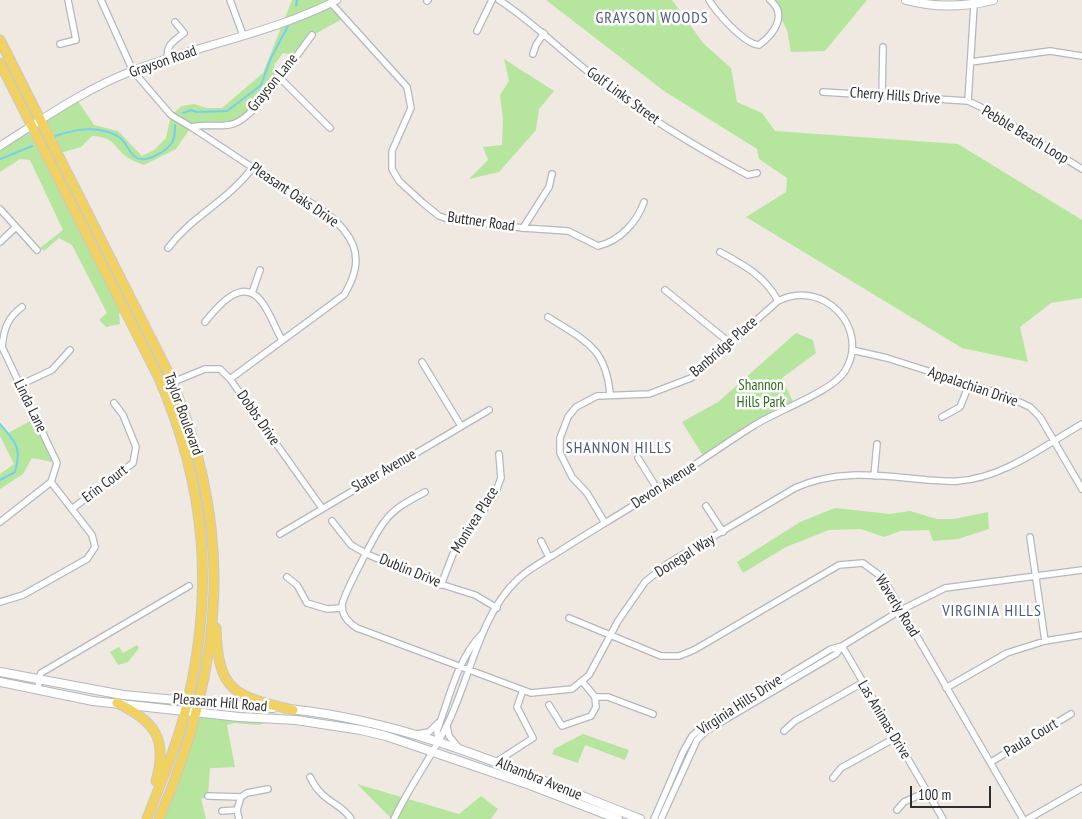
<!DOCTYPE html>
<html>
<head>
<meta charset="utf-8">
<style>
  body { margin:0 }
  #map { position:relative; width:1082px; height:819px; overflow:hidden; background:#efe9e1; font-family:"PT Sans Narrow",sans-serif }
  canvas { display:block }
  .scale { position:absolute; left:910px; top:786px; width:81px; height:22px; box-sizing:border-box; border:2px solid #2e2e2e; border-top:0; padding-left:6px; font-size:15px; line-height:18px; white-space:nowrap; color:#2e2e2e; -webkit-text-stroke:4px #fff; paint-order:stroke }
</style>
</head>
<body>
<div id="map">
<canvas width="1082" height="819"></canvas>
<div class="scale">100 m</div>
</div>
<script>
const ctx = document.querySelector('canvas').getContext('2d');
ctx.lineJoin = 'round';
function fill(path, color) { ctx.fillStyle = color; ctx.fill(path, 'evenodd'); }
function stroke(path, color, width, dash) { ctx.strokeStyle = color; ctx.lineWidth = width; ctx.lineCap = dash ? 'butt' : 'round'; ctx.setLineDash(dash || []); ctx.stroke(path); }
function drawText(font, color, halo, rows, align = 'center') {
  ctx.font = font + ' "PT Sans Narrow",sans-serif'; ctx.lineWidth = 5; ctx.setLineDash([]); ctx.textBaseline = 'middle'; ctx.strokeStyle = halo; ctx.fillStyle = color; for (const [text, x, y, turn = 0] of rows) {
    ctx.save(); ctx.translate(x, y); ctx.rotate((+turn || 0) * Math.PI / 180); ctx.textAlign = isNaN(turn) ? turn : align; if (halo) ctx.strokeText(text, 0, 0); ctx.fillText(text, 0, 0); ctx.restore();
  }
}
const green = new Path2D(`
  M 292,0 L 337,0 L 331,3 L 344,18 L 313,35 L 296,56 L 283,53 L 274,65 L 281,75 L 251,113 L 233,124 L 191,127 L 176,149 L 144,165 C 139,163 133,161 128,158 C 113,147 115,137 92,136 L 81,147 L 57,154 L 42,121 L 76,98 L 94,125 L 118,131 L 142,156 L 154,150 L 166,138 L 171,115 L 182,106 L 194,104 L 207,108 L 222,108 L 263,73 Z
  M 546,0 L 672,0 L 703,43 L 731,68 L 737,102 L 762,113 L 775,131 L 958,144 L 1082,220 L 1082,298 L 1051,303 L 1020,327 L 1028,362 L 962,348 L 746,217 L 786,192 L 787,178 L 759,159 L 757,149 L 664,91 Z
  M 776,0 L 867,0 L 825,51 L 791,52 L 787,30 L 773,2 Z
  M 504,59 L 554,91 L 539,109 L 536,130 L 499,172 L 469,179 L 488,160 L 483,147 L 502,145 L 503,119 L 500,95 L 509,81 Z
  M 31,127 L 124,309 L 119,314 L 120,324 L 106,327 L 99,320 L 107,313 L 72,245 L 59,238 L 44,251 L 40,248 L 63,230 L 30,160 L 20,159 L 0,172 L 0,146 Z
  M 796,333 L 813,340 L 816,353 L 782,378 L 794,404 L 705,459 L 682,422 L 718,402 Z
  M 36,418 L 57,463 L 32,458 L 23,474 L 0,489 L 0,474 L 14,464 L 0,436 L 0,424 L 8,433 Z
  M 835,508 L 890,514 L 910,511 L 937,519 L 954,519 L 988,512 L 989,529 L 958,539 L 933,541 L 929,530 L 900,531 L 884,537 L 861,529 L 829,530 L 786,547 L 743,573 L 737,562 L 800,522 Z
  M 137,645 L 139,648 L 128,662 L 118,665 L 110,652 L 119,647 L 123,653 Z
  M 198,712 L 277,719 L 259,725 L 235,723 L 227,725 L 235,767 L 210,768 L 208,796 L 201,799 L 206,819 L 159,819 Z
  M 583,734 L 629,750 L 625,760 L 585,745 L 578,763 L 552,754 L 554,749 Z
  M 357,784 L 459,814 L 481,796 L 498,809 L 491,819 L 392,819 Z`);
const stream = new Path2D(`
  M 296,6 L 297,0
  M 183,113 L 191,110 L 197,112 L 227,111 L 251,93 L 261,85 L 271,58 L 288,26
  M 55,136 C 74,129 101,125 119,137 C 127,142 128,153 137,158 C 146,163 165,152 171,144 C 175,139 175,132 175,125
  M 0,159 L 32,146
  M 0,424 C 16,443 22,447 15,472 L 0,480`);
const minor = new Path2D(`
  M 101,0 L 133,71 L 171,115 L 191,127 C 205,123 220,128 233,124 C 256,117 296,56 312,35
  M 230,0 L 243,35
  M 499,0 C 536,24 565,55 600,81 C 646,117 696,147 748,175 L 757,173
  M 709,0 C 717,13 744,44 759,45 C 774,34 788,15 770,0
  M 427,1 L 428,0
  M 331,3 L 407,87 L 411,108 L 392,151 L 392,169 L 399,181 L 423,203 L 439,216 L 448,219 L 523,228 L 568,231 L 598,246 C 620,241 637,222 644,202
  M 477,31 L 492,0
  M 60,44 L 76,40 L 68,0
  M 533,54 L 536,45 L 544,33
  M 168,60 C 165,45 173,42 184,33 L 175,22
  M 971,62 L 1050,51 L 1082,56
  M 279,77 L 330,128
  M 823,92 L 968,101 L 987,110 L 1082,169
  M 882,95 L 883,47
  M 968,101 L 974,5
  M 191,127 C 219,145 246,164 274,181 C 301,198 340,214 353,245 C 360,263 353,280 344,295 L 230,379
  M 0,209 L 37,250
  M 523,228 L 549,187 L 552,174
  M 0,242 L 16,227
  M 168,248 C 194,214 227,202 253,167
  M 720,252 C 744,265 765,276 778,301
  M 665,290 L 730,343
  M 252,293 L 260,270
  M 22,307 C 7,318 4,329 2,347 L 57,463 L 51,482
  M 548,317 C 584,340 606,347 610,394
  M 205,322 C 217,307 242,276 261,301 C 270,312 275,328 282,340
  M 852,350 L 887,358 L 1004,395 L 1030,407 L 1040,417 L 1082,489
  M 422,362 L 461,426
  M 173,382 L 205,369 L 220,369 L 230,379 L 322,508
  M 20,385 L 52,370 L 70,350
  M 942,417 L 960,407 L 969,385
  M 638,458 L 658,490
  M 874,476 L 877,444
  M 425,492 C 411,500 395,507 385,521 C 377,530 342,597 342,606 C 342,616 349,623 357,628 L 531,693 L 572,689 L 589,675 L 618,621 L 645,582 L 667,564 L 795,488 C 838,468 882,476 927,480 C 937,480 948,482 958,481 C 1004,478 1043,446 1082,424
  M 706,506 L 723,532
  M 73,508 L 133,463 L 136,447 L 123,415 L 114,403
  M 332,521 L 351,545 L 367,554 L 421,578 L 475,595 L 497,608
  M 0,522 L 51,482 L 92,535 L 95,547 L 87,559 L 23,595 L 0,602
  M 280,534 L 489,410
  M 1030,537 L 1045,641
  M 541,541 L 549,557
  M 287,577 L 297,585 L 307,603 L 327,609 L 342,608
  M 441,585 L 453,554 L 495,494 L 501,478 L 499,454
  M 569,618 L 661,656 L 679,656 L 694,650 L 839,565 L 863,563 L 883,578 L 1023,819
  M 582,681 L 595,697 L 608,697 L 653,714
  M 946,688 L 1007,653 L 1045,641 L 1082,635
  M 39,689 L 38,680 L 41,673 L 189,586
  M 549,705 L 562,726 L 591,716 L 596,707 L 595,697
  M 447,726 L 449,736 L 458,747
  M 784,731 L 795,721 L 862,683
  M 417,734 L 429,732 L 438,723
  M 438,740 L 437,731 C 449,699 457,660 481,635
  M 496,762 L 533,738 L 517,707 L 523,690
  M 991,762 L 1071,714
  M 310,777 C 323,804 341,802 351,819
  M 833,778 L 841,768 L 895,738
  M 208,796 L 241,797
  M 897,810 L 904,802 L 926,792
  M 222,811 L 237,810
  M 239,819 L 237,810 L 241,797 L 247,793 L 268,789
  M 394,819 C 408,789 428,762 443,733 C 469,686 477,618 517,580 C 529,568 546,560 560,551 C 583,536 607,522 631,507 C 672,481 712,452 753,426 C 776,411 832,392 845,371 C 871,328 823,278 778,301 L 691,378 L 649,394 L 597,396 L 576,407 L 568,417 L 560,438 L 560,453 L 572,477 L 587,493 L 605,523
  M 654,819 L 683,752 L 692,736 L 701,728 L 831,649 L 842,646 L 836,654 L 706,731 L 697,740 L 661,819
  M 943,819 L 842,646 L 901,610 L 945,588 L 1082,570
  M 1028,819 L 1082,788`);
const tertiary = new Path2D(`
  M 0,146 C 43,119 85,89 132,71 C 199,45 273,33 337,0`);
const secondary = new Path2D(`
  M 906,0 C 935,8 964,7 993,0
  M 0,672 L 123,695 L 187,701
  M 0,682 L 93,701 L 239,717 L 296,720 L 361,730 L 386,736 L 530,785 L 618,819
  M 200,702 L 273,708
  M 289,709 C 415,722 524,774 640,819`);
const primary = new Path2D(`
  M 0,40 L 168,372 C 236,527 225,665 159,819
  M 0,63 L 158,376 C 207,488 215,593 185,712 C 176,749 160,784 147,819
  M 216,628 C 218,693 235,696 293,710
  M 117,703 C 155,721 168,739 156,781`);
const streetNames = [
  ["Grayson Road",163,62,-19],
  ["Grayson Lane",273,83,-51],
  ["Golf Links Street",623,96,36],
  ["Cherry Hills Drive",895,96,4],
  ["Pebble Beach Loop",1025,135,31],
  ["Pleasant Oaks Drive",294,195,34],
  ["Buttner Road",481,222,8],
  ["Banbridge Place",724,347,-41],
  ["Appalachian Drive",973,387,19],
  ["Linda Lane",30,406,64],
  ["Taylor Boulevard",183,414,70],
  ["Dobbs Drive",258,418,55],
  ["Slater Avenue",384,471,-30],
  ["Erin Court",105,484,-37],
  ["Devon Avenue",664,485,-33],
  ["Monivea Place",475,520,-58],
  ["Donegal Way",685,556,-32],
  ["Dublin Drive",410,571,22],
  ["Waverly Road",897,606,58],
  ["Pleasant Hill Road",220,703,5],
  ["Virginia Hills Drive",740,705,-33],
  ["Las Animas Drive",884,720,59],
  ["Paula Court",1031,738,-31],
  ["Alhambra Avenue",539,779,22]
];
const parkNames = [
  ["Shannon",761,386],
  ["Hills Park",761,403]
];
const neighbourhoodNames = [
  ["GRAYSON WOODS",652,18],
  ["SHANNON HILLS",619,448],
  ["VIRGINIA HILLS",992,611]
];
fill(green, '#b6e59e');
stroke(stream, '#75cff0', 2);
stroke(minor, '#b4b7c1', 8);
stroke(tertiary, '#b4b7c1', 9);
stroke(secondary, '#b4b7c1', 10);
stroke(primary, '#c9c9c9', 11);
stroke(minor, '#fff', 5.5);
stroke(tertiary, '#fff', 7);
stroke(secondary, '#fff', 8);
stroke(primary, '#f2d163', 9);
drawText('15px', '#2e2e2e', '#fff', streetNames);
drawText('15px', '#2c6e1b', '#fff', parkNames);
ctx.letterSpacing = '1px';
drawText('16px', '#4d5680', '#fff', neighbourhoodNames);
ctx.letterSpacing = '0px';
</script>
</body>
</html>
